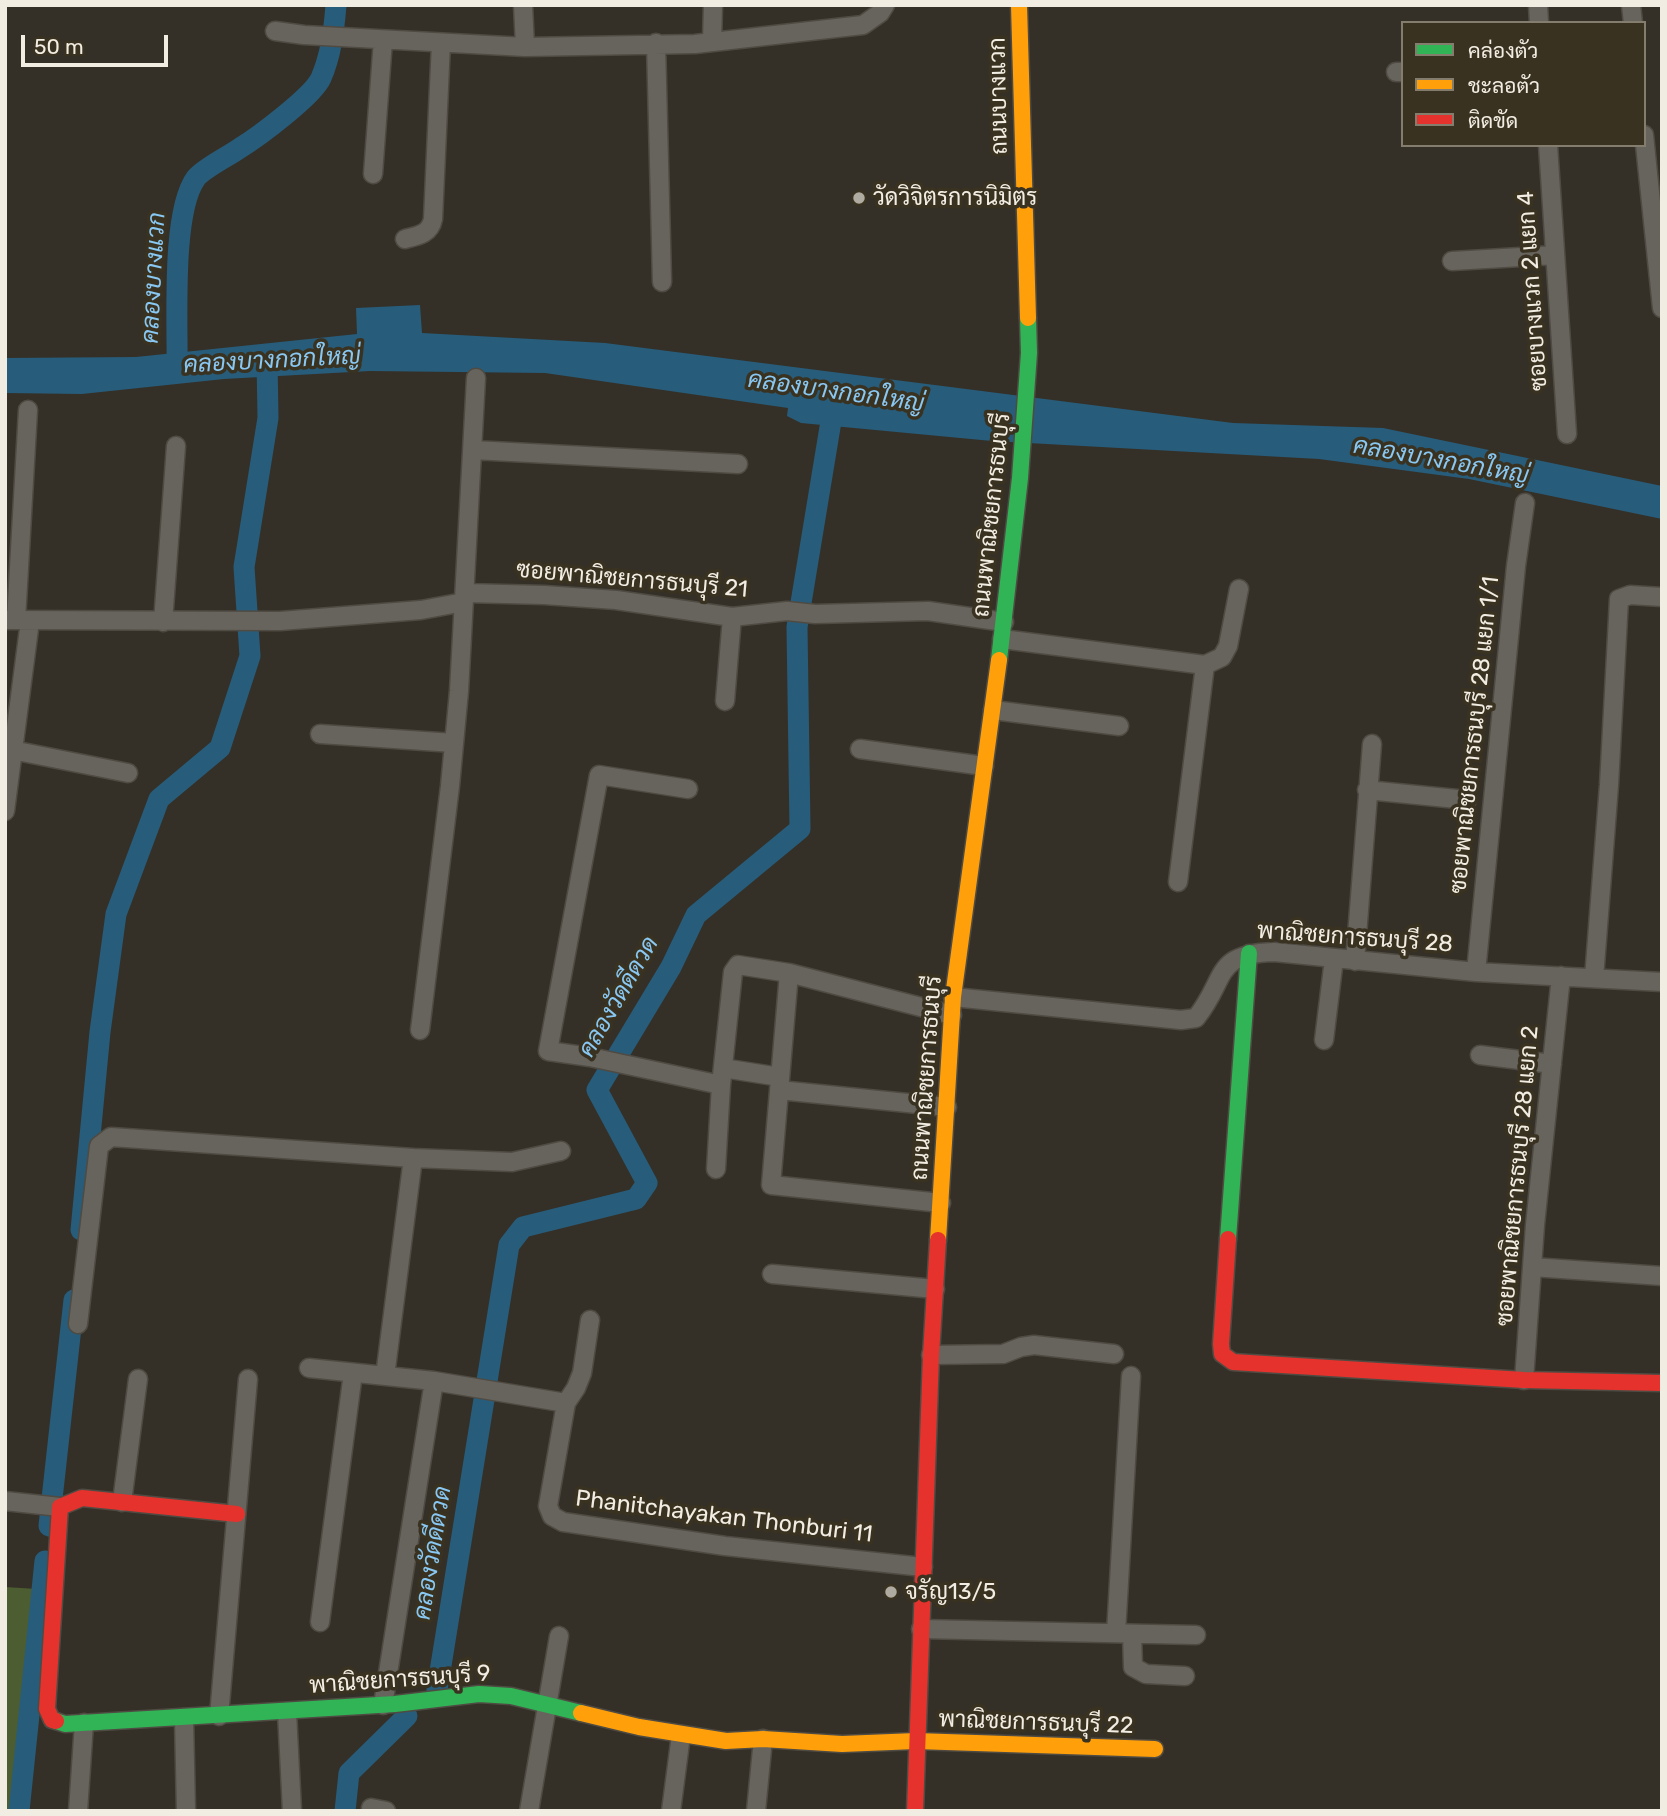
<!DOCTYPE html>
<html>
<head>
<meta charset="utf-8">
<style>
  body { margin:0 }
  #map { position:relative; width:1667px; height:1816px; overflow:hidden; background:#343027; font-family:Rubik,Sarabun,sans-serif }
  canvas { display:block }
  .frame { position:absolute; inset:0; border:7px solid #f2ede2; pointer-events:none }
  .legend { position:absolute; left:1401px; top:21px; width:245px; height:126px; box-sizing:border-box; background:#3a3221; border:2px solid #847d6e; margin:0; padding:9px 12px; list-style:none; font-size:21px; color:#f2ede2 }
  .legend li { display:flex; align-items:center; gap:14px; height:35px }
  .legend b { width:35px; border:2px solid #847d6e }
  .scale { position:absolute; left:21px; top:35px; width:147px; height:32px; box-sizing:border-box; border:4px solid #f2ede2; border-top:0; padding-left:9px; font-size:21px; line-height:24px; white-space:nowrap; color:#f2ede2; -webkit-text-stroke:5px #3a3221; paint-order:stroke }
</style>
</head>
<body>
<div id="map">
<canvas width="1667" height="1816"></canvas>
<div class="frame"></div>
<ul class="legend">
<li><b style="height:9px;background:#30b455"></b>คล่องตัว</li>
<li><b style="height:9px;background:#ff9f0a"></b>ชะลอตัว</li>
<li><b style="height:9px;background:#e5322d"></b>ติดขัด</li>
</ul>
<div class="scale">50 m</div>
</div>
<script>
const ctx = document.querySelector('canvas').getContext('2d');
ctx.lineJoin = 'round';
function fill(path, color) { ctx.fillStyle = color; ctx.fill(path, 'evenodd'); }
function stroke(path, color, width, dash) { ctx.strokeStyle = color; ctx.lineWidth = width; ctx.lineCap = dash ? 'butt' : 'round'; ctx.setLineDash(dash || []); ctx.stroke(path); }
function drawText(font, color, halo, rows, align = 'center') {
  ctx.font = font + ' Rubik,Sarabun,sans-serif'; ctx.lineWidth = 7; ctx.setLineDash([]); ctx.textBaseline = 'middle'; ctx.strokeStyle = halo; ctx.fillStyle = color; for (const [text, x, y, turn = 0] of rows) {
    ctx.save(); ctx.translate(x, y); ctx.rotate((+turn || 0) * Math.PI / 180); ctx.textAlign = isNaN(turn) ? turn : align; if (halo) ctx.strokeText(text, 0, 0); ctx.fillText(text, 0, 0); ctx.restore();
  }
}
const green = new Path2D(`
  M 5,1587 L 37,1589 L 14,1811 L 5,1811 Z`);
const water = new Path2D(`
  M 420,305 L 422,333 L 605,343 L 1233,423 L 1383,428 L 1662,486 L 1662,519 L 1469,479 L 1319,459 L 992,441 L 801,423 L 787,416 L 788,408 L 545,373 L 370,371 L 224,379 L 82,394 L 5,393 L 5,358 L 136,357 L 357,334 L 356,308 Z`);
const canal = new Path2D(`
  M 177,368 C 178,323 171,212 196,178 C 204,168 229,156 240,148 C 258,137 313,96 321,78 C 331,55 334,30 336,5
  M 81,1230 L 100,1032 L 116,914 L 159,799 L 220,748 L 250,656 L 244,567 L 268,418 L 267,360
  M 49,1526 L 74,1300
  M 437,1690 L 509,1245 L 523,1227 L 636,1199 L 647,1183 L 597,1090 L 671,967 L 696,915 L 800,829 L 797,627 L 835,397
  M 19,1811 L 45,1561
  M 345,1811 L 349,1773 L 407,1716`);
const street = new Path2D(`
  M 523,5 L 525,47
  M 1538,5 L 1539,23
  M 1631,5 L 1633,23
  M 275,31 L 304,35 L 525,47 L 695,44 L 863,25 L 880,13 L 885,5
  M 712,42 L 713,5
  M 656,43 L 662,282
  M 1396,72 L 1403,72
  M 1644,135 L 1662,308
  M 1548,145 L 1567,434
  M 373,174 L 383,40
  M 405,239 C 418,236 430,234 433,219 L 441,43
  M 1452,261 L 1555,255
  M 473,450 L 738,464
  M 465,593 L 544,595 L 616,600 L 732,617 L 787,611 L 815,614 L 928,611 L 1004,622
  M 5,620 L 280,621 L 421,610 L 464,602
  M 16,620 L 28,410
  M 163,622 L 176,446
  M 1002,639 L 1205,665 L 1178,882
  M 1205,665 L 1222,657 L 1228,646 L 1239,589
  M 725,701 L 732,617
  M 993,710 L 1119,726
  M 320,734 L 454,743
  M 860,749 L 984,766
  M 12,750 L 128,773
  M 688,789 L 599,775 L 548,1051 L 590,1057 L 721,1085
  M 1367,790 L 1467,800
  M 5,811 L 30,621
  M 1355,961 L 1372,744
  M 1476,972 L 1516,566 L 1525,503
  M 789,973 L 771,1185 L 941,1203
  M 1594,978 L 1609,785 L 1619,599 L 1630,595 L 1662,597
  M 953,997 L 1181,1020 L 1196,1018 C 1228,978 1212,954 1274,952 L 1476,972 L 1662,982
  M 420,1030 L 450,786 L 459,691 L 476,378
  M 1324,1040 L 1334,959
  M 1480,1055 L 1552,1064
  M 723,1068 L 780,1077
  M 779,1090 L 947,1107
  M 716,1169 L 721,1085 L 733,972 L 738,965 L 789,973 L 952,1015
  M 1532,1267 L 1662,1276
  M 772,1274 L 935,1289
  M 590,1320 L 582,1373 L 576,1388 L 566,1403 L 548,1506 L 552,1516 L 563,1522 L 725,1546 L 923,1567
  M 78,1324 L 99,1146 L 111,1137 L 413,1158 L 512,1162 L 561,1151
  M 931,1355 L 1003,1354 L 1021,1347 L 1034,1345 L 1114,1354
  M 309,1368 L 434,1381 L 566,1403
  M 385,1376 L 413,1158
  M 1524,1380 L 1535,1225 L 1561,976
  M 5,1501 L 60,1507
  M 122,1502 L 138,1379
  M 320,1622 L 353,1373
  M 921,1629 L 1196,1635
  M 1116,1633 L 1131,1376
  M 1132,1634 L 1133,1667 L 1146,1674 L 1185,1676
  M 383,1705 L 434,1381
  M 287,1712 L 292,1811
  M 219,1716 L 248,1379
  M 184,1718 L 186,1811
  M 371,1808 L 386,1811
  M 78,1811 L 84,1723
  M 529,1811 L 559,1636
  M 671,1811 L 681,1735
  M 756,1811 L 763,1739`);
const fast = new Path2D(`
  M 999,660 L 1020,478 L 1029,353 L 1028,318
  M 1228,1239 L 1249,953
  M 56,1721 L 65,1724 L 395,1704 L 479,1694 L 511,1696 L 581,1713`);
const slow = new Path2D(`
  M 1019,5 L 1028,318
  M 938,1240 L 953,997 L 999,660
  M 581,1713 L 639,1727 L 726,1741 L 763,1739 L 842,1744 L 916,1741 L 1155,1749`);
const jam = new Path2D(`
  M 1228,1239 L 1221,1344 L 1222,1354 L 1233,1362 L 1524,1380 L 1662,1383
  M 56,1721 L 52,1720 L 47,1709 L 60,1507 L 82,1498 L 237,1514
  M 915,1811 L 931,1355 L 938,1240`);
const markers = [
  [859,198,7,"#b0aba1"],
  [891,1592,7,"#b0aba1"]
];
const streetNames = [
  ["ถนนบางแวก",999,96,-91],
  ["ซอยบางแวก 2 แยก 4",1533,291,-94],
  ["ถนนพาณิชยการธนบุรี",992,515,-84],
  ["ซอยพาณิชยการธนบุรี 21",632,580,5],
  ["ซอยพาณิชยการธนบุรี 28 แยก 1/1",1475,735,-84],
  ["พาณิชยการธนบุรี 28",1355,938,4],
  ["ถนนพาณิชยการธนบุรี",927,1078,-86],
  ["ซอยพาณิชยการธนบุรี 28 แยก 2",1518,1176,-85],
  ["Phanitchayakan Thonburi 11",724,1517,7],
  ["พาณิชยการธนบุรี 9",400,1680,-4],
  ["พาณิชยการธนบุรี 22",1036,1723,2]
];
const poiNames = [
  ["วัดวิจิตรการนิมิตร",873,198],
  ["จรัญ13/5",905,1592]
];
const waterNames = [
  ["คลองบางแวก",154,278,-87],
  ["คลองบางกอกใหญ่",272,361,-3],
  ["คลองบางกอกใหญ่",836,392,8],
  ["คลองบางกอกใหญ่",1441,461,10],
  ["คลองวัดดีดวด",619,997,-60],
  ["คลองวัดดีดวด",433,1553,-81]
];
fill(green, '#4c5d31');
fill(water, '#285c7b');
stroke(canal, '#285c7b', 21);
stroke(street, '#4f4b43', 21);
stroke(fast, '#4f4b43', 19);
stroke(slow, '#4f4b43', 19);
stroke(jam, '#4f4b43', 19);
stroke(street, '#67645d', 18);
stroke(fast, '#30b455', 16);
stroke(slow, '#ff9f0a', 16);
stroke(jam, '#e5322d', 16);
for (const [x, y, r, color] of markers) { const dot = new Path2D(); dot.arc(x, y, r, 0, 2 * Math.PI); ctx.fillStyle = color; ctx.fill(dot); stroke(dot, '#3a3221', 2.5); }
drawText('23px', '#f2ede2', '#3a3221', streetNames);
drawText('23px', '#f2ede2', '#3a3221', poiNames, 'left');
drawText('italic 24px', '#88c8f3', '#3a3221', waterNames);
</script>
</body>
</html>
